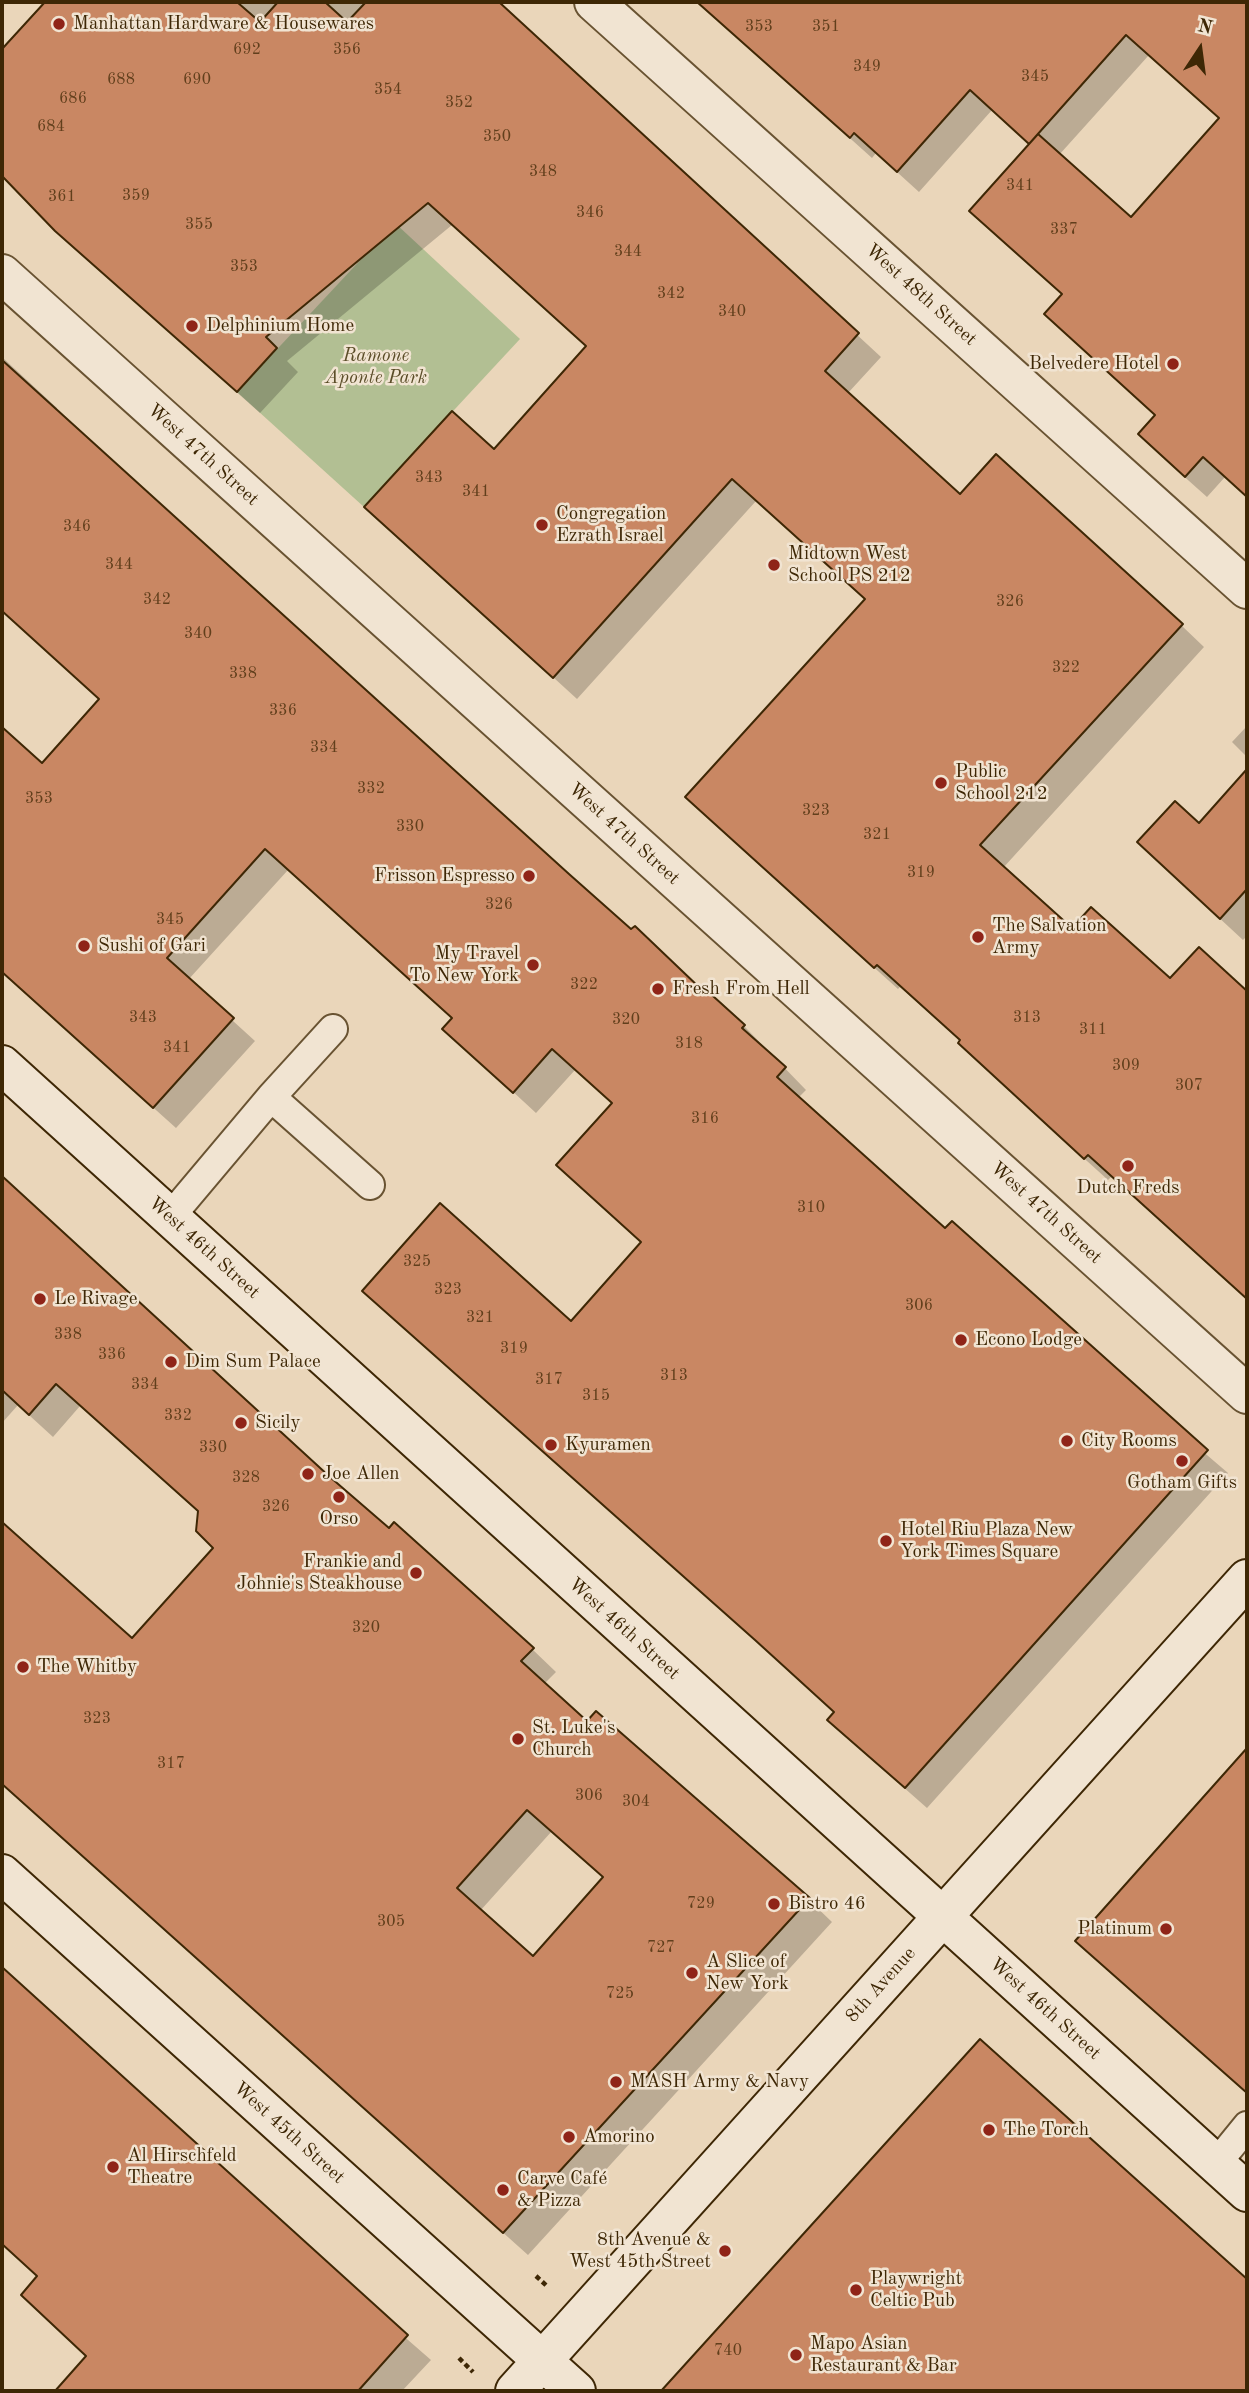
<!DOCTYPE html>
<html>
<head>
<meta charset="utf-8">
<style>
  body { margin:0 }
  #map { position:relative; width:1249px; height:2393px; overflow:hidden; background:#ead6ba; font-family:"Old Standard TT",serif }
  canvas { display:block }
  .frame { position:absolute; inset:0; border:4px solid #3e2705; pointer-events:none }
  .north { position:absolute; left:1165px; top:14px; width:70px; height:70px; -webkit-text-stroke:5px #f1e4d2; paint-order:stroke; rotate:13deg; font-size:19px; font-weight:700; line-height:28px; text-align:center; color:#3e2705 }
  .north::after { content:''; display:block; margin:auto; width:24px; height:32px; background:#3e2705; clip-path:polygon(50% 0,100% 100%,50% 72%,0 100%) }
</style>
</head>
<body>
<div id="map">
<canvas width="1249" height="2393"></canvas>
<div class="frame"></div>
<div class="north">N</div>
</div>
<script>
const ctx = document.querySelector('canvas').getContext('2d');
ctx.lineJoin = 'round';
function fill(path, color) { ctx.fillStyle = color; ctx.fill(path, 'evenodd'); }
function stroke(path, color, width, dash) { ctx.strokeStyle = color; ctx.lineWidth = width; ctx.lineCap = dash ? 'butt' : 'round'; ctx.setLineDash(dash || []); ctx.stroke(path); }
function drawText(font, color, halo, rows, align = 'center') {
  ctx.font = font + ' "Old Standard TT",serif'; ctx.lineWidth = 5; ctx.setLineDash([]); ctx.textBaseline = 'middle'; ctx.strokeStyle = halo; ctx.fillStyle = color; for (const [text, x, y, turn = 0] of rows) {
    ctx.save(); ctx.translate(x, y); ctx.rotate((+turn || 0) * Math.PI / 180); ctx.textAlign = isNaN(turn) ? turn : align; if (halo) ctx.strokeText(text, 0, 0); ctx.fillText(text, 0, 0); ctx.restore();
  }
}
const green = new Path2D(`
  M 395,223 L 520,339 L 364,507 L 237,392 Z`);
const shadow = new Path2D(`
  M 47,2 L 497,2 L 881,357 L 848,393 L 960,496 L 1181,625 L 1204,647 L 1003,868 L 1072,930 L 1170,981 L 1199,949 L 1247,993 L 1247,1298 L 1112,1176 L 1108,1180 L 982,1066 L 961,1041 L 900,987 L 898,989 L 710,820 L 866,600 L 756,501 L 577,699 L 367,507 L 494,452 L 588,347 L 452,225 L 287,361 L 298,372 L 260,413 L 52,227 L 2,175 L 2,51 Z
  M 698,2 L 1247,2 L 1247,497 L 1225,477 L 1207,497 L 1161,456 L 1140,434 L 1157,416 L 1046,314 L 1064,295 L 1031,145 L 992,110 L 919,192 L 876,153 L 872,158 ZM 1149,55 L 1220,119 L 1131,220 L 1059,155 Z
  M 2,357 L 57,408 L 55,411 L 631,932 L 744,1026 L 806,1090 L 798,1098 L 945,1231 L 1228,1473 L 927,1808 L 851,1741 L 829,1719 L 835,1713 L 779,1661 L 364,1291 L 571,1323 L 642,1243 L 613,1104 L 575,1070 L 536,1113 L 445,1029 L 454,1019 L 288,870 L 188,980 L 255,1041 L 176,1128 L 2,972 L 2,739 L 6,734 L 42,766 L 100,700 L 2,611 Z
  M 1247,726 L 1247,757 L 1232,742 Z
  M 1247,772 L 1247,936 L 1243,940 L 1162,865 Z
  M 2,1180 L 329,1478 L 532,1649 L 556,1672 L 544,1684 L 587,1723 L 808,1899 L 832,1922 L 528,2255 L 2,1784 L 2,1524 L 132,1641 L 215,1548 L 199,1513 L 80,1406 L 53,1437 L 18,1405 L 2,1423 ZM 552,1831 L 605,1879 L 534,1958 L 480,1911 Z
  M 1247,1751 L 1247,2094 L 1077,1941 Z
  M 2,1986 L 431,2360 L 402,2391 L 57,2391 L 88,2357 L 39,2277 L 2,2244 Z
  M 980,2041 L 1247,2281 L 1247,2391 L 683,2391 L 673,2381 Z`);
const building = new Path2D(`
  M 45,2 L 237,2 L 260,22 L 278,2 L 325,2 L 347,22 L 366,2 L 499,2 L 859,333 L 825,371 L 960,494 L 996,454 L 1183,624 L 980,845 L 1072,928 L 1091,907 L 1170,978 L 1199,947 L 1247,991 L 1247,1299 L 1088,1155 L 1084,1159 L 958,1043 L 960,1040 L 877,965 L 874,968 L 685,797 L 865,599 L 732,479 L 553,678 L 364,507 L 452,411 L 494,449 L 586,346 L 428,203 L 266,337 L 277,348 L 237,392 L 55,231 L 2,176 L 2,49 Z
  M 697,2 L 1247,2 L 1247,497 L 1203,457 L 1185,477 L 1138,434 L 1155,415 L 1044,314 L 1062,294 L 969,211 L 1038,134 L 1131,217 L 1219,118 L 1126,35 L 1029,144 L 970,90 L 897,172 L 854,133 L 850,138 Z
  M 2,360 L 569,874 L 631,929 L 635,926 L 701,989 L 703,987 L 745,1025 L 742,1028 L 786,1067 L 777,1077 L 945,1228 L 952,1221 L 1208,1450 L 905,1788 L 827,1720 L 834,1712 L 755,1640 L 362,1291 L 440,1203 L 571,1321 L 641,1242 L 556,1165 L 612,1103 L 552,1049 L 513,1093 L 442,1029 L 452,1018 L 265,849 L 167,958 L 234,1018 L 153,1108 L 2,972 L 2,727 L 42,763 L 99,699 L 2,611 Z
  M 1247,769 L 1247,889 L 1220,919 L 1137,842 L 1175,801 L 1199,823 Z
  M 2,1176 L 330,1477 L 389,1528 L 394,1522 L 534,1648 L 521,1661 L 587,1721 L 596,1711 L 810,1898 L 503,2233 L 2,1784 L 2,1522 L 132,1638 L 213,1548 L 196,1531 L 198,1511 L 56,1384 L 29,1415 L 2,1390 ZM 527,1810 L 603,1877 L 533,1956 L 457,1888 Z
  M 1247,1748 L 1247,2093 L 1075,1941 Z
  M 2,1967 L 408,2335 L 358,2391 L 55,2391 L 86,2356 L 21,2295 L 37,2276 L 2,2244 Z
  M 980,2039 L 1247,2279 L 1247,2391 L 661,2391 Z`);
const path = new Path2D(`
  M 536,2276 L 548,2287
  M 459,2358 L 473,2372`);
const lane = new Path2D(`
  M 271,1097 L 333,1029
  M 170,1217 L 271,1097 L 370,1185
  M 1216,2164 L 1247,2126`);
const street = new Path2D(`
  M 594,2 L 1247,589
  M 2,274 L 1247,1394`);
const secondary = new Path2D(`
  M 2,1065 L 1247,2192
  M 2,1874 L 576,2391
  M 515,2391 L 1247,1579`);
const markers = [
  [59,24,7,"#8f2418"],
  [192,326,7,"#8f2418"],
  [1173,364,7,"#8f2418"],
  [542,525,7,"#8f2418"],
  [774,565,7,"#8f2418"],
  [941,783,7,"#8f2418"],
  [529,876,7,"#8f2418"],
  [978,937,7,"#8f2418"],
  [84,946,7,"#8f2418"],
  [533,965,7,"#8f2418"],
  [658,989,7,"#8f2418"],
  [1128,1166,7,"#8f2418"],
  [40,1299,7,"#8f2418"],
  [961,1340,7,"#8f2418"],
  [171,1362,7,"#8f2418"],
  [241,1423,7,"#8f2418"],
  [1067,1441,7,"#8f2418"],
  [551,1445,7,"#8f2418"],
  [1182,1461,7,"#8f2418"],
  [308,1474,7,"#8f2418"],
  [339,1497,7,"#8f2418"],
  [886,1541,7,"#8f2418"],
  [416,1573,7,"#8f2418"],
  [23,1667,7,"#8f2418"],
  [518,1739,7,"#8f2418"],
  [774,1904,7,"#8f2418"],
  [1166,1929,7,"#8f2418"],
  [692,1973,7,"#8f2418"],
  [616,2082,7,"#8f2418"],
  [989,2130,7,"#8f2418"],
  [569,2137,7,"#8f2418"],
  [113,2167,7,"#8f2418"],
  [503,2190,7,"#8f2418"],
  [725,2251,7,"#8f2418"],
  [856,2290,7,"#8f2418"],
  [796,2355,7,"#8f2418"]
];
const numberNames = [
  ["353",759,27],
  ["351",826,27],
  ["692",247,50],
  ["356",347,50],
  ["349",867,67],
  ["345",1035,77],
  ["688",121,80],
  ["690",197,80],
  ["354",388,90],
  ["686",73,99],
  ["352",459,103],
  ["684",51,127],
  ["350",497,137],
  ["348",543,172],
  ["341",1020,186],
  ["359",136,196],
  ["361",62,197],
  ["346",590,213],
  ["355",199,225],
  ["337",1064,230],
  ["344",628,252],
  ["353",244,267],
  ["342",671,294],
  ["340",732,312],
  ["343",429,478],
  ["341",476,492],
  ["346",77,527],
  ["344",119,565],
  ["342",157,600],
  ["326",1010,602],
  ["340",198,634],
  ["322",1066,668],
  ["338",243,674],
  ["336",283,711],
  ["334",324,748],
  ["332",371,789],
  ["353",39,799],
  ["323",816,811],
  ["330",410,827],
  ["321",877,835],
  ["319",921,873],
  ["326",499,905],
  ["345",170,920],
  ["322",584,985],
  ["343",143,1018],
  ["313",1027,1018],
  ["320",626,1020],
  ["311",1093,1030],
  ["318",689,1044],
  ["341",177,1048],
  ["309",1126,1066],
  ["307",1189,1086],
  ["316",705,1119],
  ["310",811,1208],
  ["325",417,1262],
  ["323",448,1290],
  ["306",919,1306],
  ["321",480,1318],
  ["338",68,1335],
  ["319",514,1349],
  ["336",112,1355],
  ["313",674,1376],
  ["317",549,1380],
  ["334",145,1385],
  ["315",596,1396],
  ["332",178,1416],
  ["330",213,1448],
  ["328",246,1478],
  ["326",276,1507],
  ["320",366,1628],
  ["323",97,1719],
  ["317",171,1764],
  ["306",589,1796],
  ["304",636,1802],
  ["729",701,1904],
  ["305",391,1922],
  ["727",661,1948],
  ["725",620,1994],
  ["740",728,2351]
];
const poiNames = [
  ["Manhattan Hardware & Housewares",73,24],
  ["Delphinium Home",206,326],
  ["Belvedere Hotel",1159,364,"right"],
  ["Congregation",556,514],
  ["Ezrath Israel",556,536],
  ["Midtown West",788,554],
  ["School PS 212",788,576],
  ["Public",955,772],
  ["School 212",955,794],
  ["Frisson Espresso",515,876,"right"],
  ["The Salvation",992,926],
  ["Army",992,948],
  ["Sushi of Gari",98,946],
  ["My Travel",519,954,"right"],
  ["To New York",519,976,"right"],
  ["Fresh From Hell",672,989],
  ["Dutch Freds",1128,1188,"center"],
  ["Le Rivage",54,1299],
  ["Econo Lodge",975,1340],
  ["Dim Sum Palace",185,1362],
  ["Sicily",255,1423],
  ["City Rooms",1081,1441],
  ["Kyuramen",565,1445],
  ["Joe Allen",322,1474],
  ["Gotham Gifts",1182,1483,"center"],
  ["Orso",339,1519,"center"],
  ["Hotel Riu Plaza New",900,1530],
  ["York Times Square",900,1552],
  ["Frankie and",402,1562,"right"],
  ["Johnie's Steakhouse",402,1584,"right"],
  ["The Whitby",37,1667],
  ["St. Luke's",532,1728],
  ["Church",532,1750],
  ["Bistro 46",788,1904],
  ["Platinum",1152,1929,"right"],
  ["A Slice of",706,1962],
  ["New York",706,1984],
  ["MASH Army & Navy",630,2082],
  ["The Torch",1003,2130],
  ["Amorino",583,2137],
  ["Al Hirschfeld",127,2156],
  ["Theatre",127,2178],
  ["Carve Café",517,2179],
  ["& Pizza",517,2201],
  ["8th Avenue &",711,2240,"right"],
  ["West 45th Street",711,2262,"right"],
  ["Playwright",870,2279],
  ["Celtic Pub",870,2301],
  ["Mapo Asian",810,2344],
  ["Restaurant & Bar",810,2366]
];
const streetNames = [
  ["West 48th Street",921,295,42],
  ["West 47th Street",203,455,42],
  ["West 47th Street",624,834,42],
  ["West 47th Street",1046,1213,42],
  ["West 46th Street",204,1248,42],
  ["West 46th Street",624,1629,42],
  ["8th Avenue",881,1985,-48],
  ["West 46th Street",1045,2009,42],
  ["West 45th Street",289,2133,42]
];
const parkNames = [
  ["Ramone",376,356],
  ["Aponte Park",376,378]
];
fill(green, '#b2bf93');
fill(shadow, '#0003');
fill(building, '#c98763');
stroke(building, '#3e2705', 2);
stroke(lane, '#695332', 32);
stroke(street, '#695332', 42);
stroke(secondary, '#3e2705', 42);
stroke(path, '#3e2705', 4.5, [5, 3.5]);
stroke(lane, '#f1e4d2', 28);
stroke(street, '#f1e4d2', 38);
stroke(secondary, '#f1e4d2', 38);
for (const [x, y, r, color] of markers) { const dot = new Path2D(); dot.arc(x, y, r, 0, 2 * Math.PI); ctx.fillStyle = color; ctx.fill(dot); stroke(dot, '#f1e4d2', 2.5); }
drawText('16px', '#613f1c', null, numberNames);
drawText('19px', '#3e2705', '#f1e4d2', poiNames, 'left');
drawText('19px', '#3e2705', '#f1e4d2', streetNames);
drawText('italic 19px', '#5b4d28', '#f1e4d2', parkNames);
</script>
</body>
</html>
